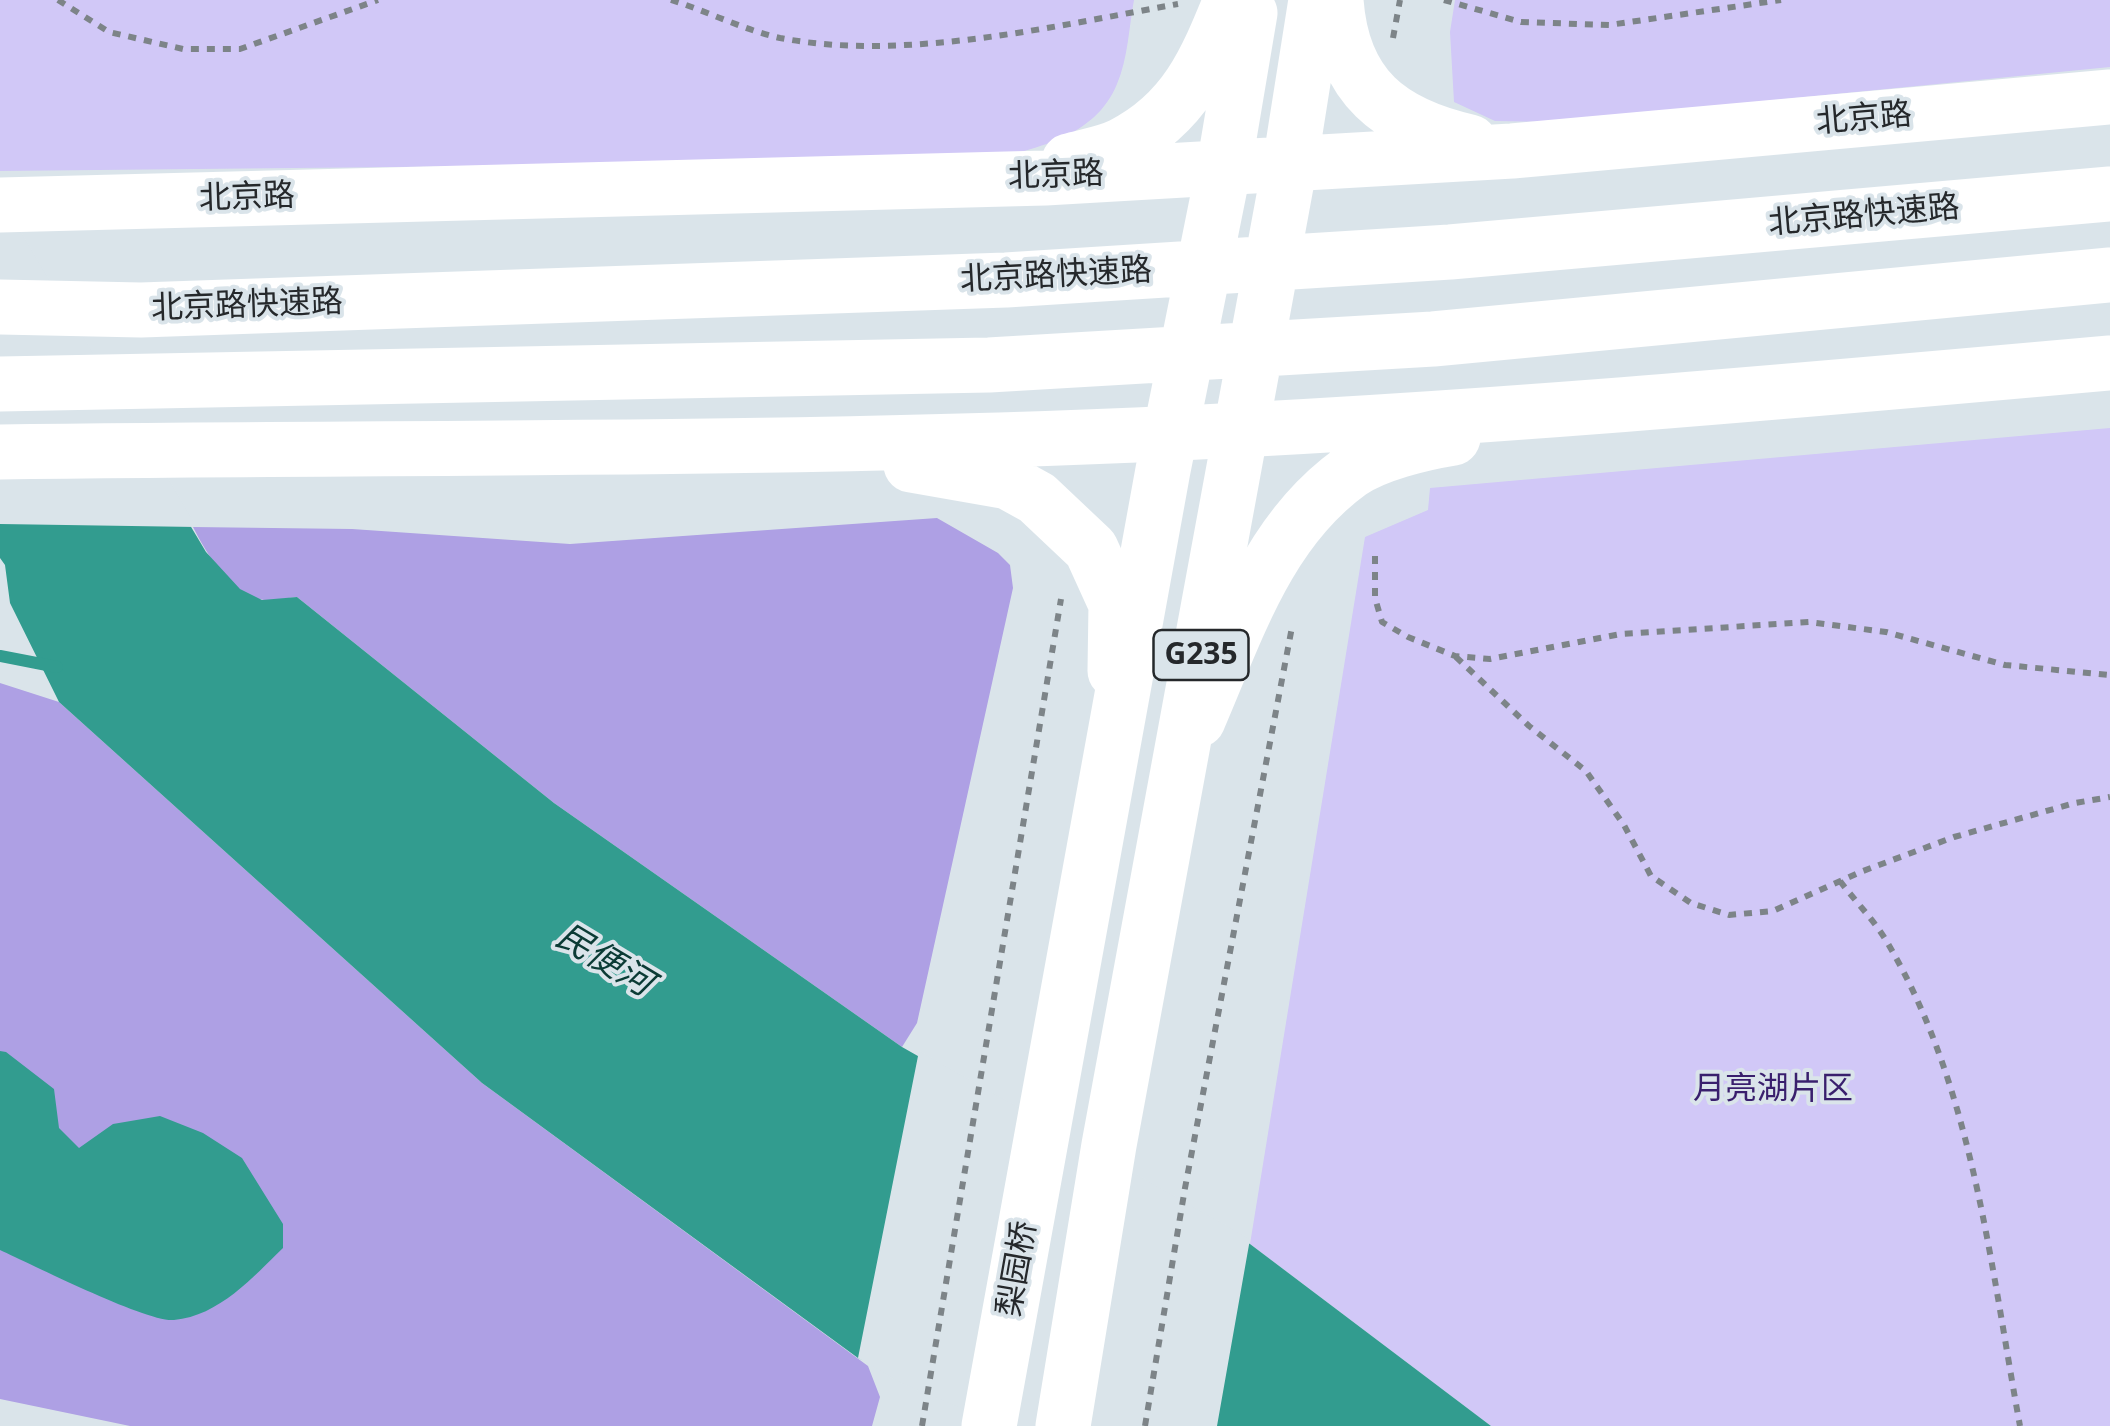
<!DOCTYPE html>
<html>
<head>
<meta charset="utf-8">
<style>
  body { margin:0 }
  canvas { display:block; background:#dae4ea }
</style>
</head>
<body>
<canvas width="2110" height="1426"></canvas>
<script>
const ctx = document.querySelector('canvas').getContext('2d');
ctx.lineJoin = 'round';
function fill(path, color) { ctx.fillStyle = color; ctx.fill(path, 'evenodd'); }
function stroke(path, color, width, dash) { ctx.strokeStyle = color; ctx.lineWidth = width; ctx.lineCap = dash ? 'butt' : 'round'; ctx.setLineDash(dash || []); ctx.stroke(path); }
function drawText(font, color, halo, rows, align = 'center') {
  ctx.font = font + ' "Open Sans","Noto Sans SC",sans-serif'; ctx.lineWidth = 8; ctx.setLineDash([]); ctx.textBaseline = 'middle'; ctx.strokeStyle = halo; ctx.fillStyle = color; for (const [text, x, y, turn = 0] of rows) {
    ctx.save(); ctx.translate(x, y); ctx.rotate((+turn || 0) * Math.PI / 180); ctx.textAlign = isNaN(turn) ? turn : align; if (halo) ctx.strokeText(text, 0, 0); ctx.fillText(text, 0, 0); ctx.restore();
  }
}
const green = new Path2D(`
  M 0,0 L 1134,0 C 1129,26 1128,59 1117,84 C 1095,138 1034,149 982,161 L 0,171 Z
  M 1455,0 L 2110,0 L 2110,67 L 1551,122 L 1495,121 L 1454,102 L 1450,32 Z
  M 2110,428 L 2110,1426 L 1491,1426 L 1250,1244 L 1365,537 L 1428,510 L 1430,488 Z`);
const forest = new Path2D(`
  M 937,518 L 998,553 L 1010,565 L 1013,588 L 917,1023 L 902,1047 L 554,803 L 297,597 C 287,598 274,601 264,600 C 232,596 206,553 193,527 L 352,529 L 570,544 Z
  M 0,683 L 59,702 L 482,1083 L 868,1366 L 880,1397 L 872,1426 L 130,1426 L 0,1399 Z`);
const water = new Path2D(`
  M 0,206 L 206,552 L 240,589 L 262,600 L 297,597 L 554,803 L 902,1047 L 1250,1244 L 1491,1426 L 1015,1426 L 858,1358 L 482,1083 L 59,702 L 10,603 L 5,565 L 0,558 Z
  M 0,1051 L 6,1052 L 54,1089 L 59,1128 L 79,1148 L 113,1124 L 160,1116 L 203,1133 L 242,1158 L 283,1224 L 283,1248 C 253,1277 219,1316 174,1320 C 148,1323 31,1264 0,1250 Z`);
const pier = new Path2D(`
  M 0,201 L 4,204 L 197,527 L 0,524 Z
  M 919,1051 L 1250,1239 L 1217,1426 L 1003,1426 L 901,1383 L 858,1358 Z`);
const stream = new Path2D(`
  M 0,656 L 57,667`);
const path = new Path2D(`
  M 58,0 L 109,32 L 183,49 L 240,49 L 378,0
  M 671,0 C 707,11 744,30 780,38 C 905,62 1054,26 1178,4
  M 1444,0 L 1521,22 L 1609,25 L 1781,0
  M 1393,38 L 1400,0
  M 1375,556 L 1375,598 L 1382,622 L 1408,637 L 1455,656 L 1490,659 L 1621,634 L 1809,622 L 1886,632 L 2005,665 L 2110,675
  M 1456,657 L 1529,726 L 1586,771 L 1624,825 L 1651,876 L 1691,903 L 1729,915 L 1773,911 L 1863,871 L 1954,837 L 2075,803 L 2110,797
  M 1840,881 C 1855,901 1874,920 1887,942 C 1973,1087 1990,1263 2020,1426
  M 922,1426 L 1061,599
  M 1145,1426 L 1185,1188 L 1292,627`);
const primary = new Path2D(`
  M 1336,0 C 1342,87 1390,124 1470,142
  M 1069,161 C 1086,156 1106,153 1122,145 C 1185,113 1206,62 1231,0
  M 1290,164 L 1316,0
  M 1224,167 L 1250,13
  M 0,205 L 1045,178 L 1512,151 L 2110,97
  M 0,452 C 378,447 758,451 1136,435 C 1461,421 1786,392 2110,363
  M 911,465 L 1008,482 L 1037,498 L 1091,549 L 1116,604 L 1115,671
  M 1198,720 C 1237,630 1267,532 1350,472 C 1376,454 1422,443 1453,438`);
const trunk = new Path2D(`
  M 0,307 L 141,310 L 1006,280 L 1450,252 L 2110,194
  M 0,384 L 989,365 L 1433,339 L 2110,275
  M 989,1426 L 1163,470 L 1224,167
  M 1063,1426 L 1109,1145 L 1290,164`);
const shields = [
  [1201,655,95]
];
const shieldNames = [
  ["G235",1201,655]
];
const streetNames = [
  ["北京路",1864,119,-5],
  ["北京路",1056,176,-2],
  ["北京路",247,198,-2],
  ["北京路快速路",1864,216,-5],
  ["北京路快速路",1056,276,-3],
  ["北京路快速路",247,306,-2],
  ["梨园桥",1018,1269,-80]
];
const parkNames = [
  ["月亮湖片区",1773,1090]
];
const waterNames = [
  ["民便河",604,961,31]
];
fill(green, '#d1c8f7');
fill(forest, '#aea0e4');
fill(water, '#329c8f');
fill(pier, '#dae4ea');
stroke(stream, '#329c8f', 12);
stroke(path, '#7d8488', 6, [8, 8]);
stroke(primary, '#fff', 55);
stroke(trunk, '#fff', 55);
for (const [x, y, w] of shields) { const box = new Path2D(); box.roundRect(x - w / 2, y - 25, w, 50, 8); ctx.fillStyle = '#dae4ea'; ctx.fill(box); stroke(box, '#25282b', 2.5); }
drawText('bold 30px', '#25282b', null, shieldNames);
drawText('32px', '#25282b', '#dae4ea', streetNames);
drawText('32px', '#391f6d', '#dae4ea', parkNames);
drawText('italic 35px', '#0b3b35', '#dae4ea', waterNames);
</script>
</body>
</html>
